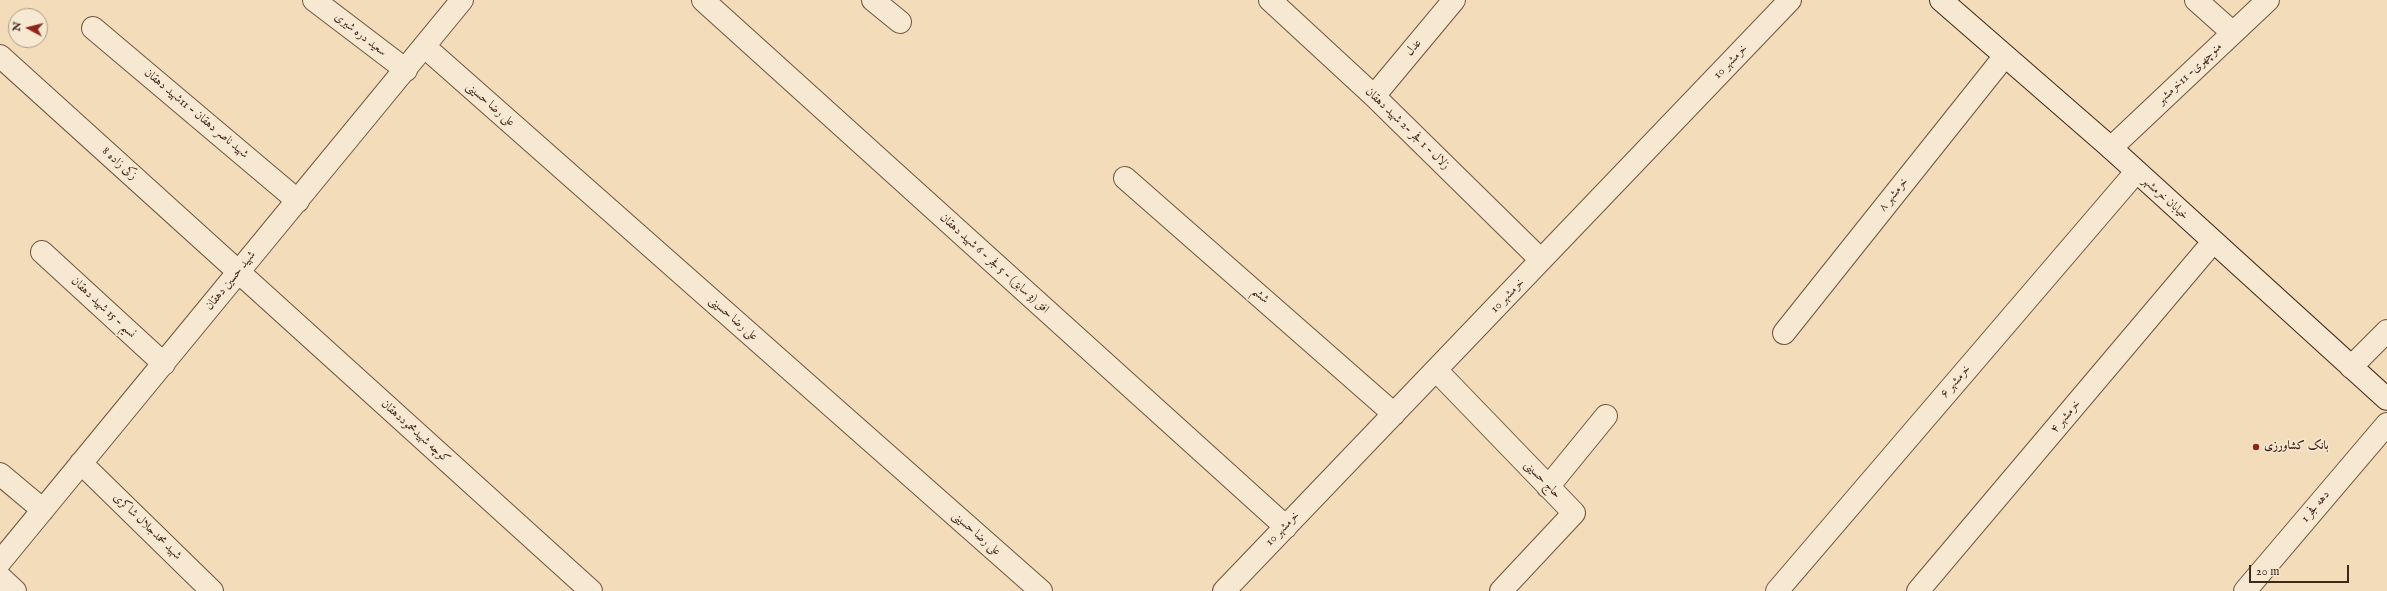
<!DOCTYPE html>
<html>
<head>
<meta charset="utf-8">
<style>
  body { margin:0 }
  #map { position:relative; width:2387px; height:591px; overflow:hidden; background:#f3dcb9; font-family:"IM FELL English",serif }
  canvas { display:block }
  .north { position:absolute; left:8px; top:8px; width:40px; height:40px; box-sizing:border-box; background:#f7e8d2; border:1px solid #ae9a88; border-radius:50%; rotate:277deg; font-size:11px; font-weight:700; line-height:16px; text-align:center; color:#41261a }
  .north::after { content:''; display:block; margin:auto; width:14px; height:18px; background:#8f2418; clip-path:polygon(50% 0,100% 100%,50% 72%,0 100%) }
  .scale { position:absolute; left:2249px; top:565px; width:100px; height:18px; box-sizing:border-box; border:2px solid #41261a; border-top:0; padding-left:5px; font-size:12px; line-height:14px; white-space:nowrap; color:#41261a; -webkit-text-stroke:3px #f7e8d2; paint-order:stroke }
</style>
</head>
<body>
<div id="map">
<canvas width="2387" height="591"></canvas>
<div class="north">N</div>
<div class="scale">20 m</div>
</div>
<script>
const ctx = document.querySelector('canvas').getContext('2d');
ctx.lineJoin = 'round';
function stroke(path, color, width, dash) { ctx.strokeStyle = color; ctx.lineWidth = width; ctx.lineCap = dash ? 'butt' : 'round'; ctx.setLineDash(dash || []); ctx.stroke(path); }
function drawText(font, color, halo, rows, align = 'center') {
  ctx.font = font + ' "IM FELL English",Amiri,serif'; ctx.lineWidth = 3; ctx.setLineDash([]); ctx.textBaseline = 'middle'; ctx.strokeStyle = halo; ctx.fillStyle = color; for (const [text, x, y, turn = 0] of rows) {
    ctx.save(); ctx.translate(x, y); ctx.rotate((+turn || 0) * Math.PI / 180); ctx.textAlign = isNaN(turn) ? turn : align; if (halo) ctx.strokeText(text, 0, 0); ctx.fillText(text, 0, 0); ctx.restore();
  }
}
const minor = new Path2D(`
  M 314,0 L 406,70
  M 703,0 L 1286,527
  M 873,0 L 900,22
  M 1270,0 L 1374,96 L 1541,260
  M 2196,0 L 2233,33
  M 93,28 L 298,201
  M 425,47 L 1041,591
  M 0,56 L 591,591
  M 1374,96 L 1454,0
  M 2111,148 L 2268,0
  M 1125,178 L 1394,414
  M 42,252 L 164,364
  M 1784,333 L 2004,57
  M 2351,367 L 2387,331
  M 1436,370 L 1574,513 L 1501,591
  M 81,463 L 212,591
  M 0,474 L 43,510
  M 1548,487 L 1606,416
  M 0,562 L 462,0
  M 0,577 L 15,591
  M 1224,591 L 1790,0
  M 1777,591 L 2136,172
  M 1918,591 L 2213,242
  M 2245,591 L 2387,424`);
const secondary = new Path2D(`
  M 1941,0 L 2111,148 L 2387,399`);
const markers = [
  [2256,447,4,"#8f2418"]
];
const streetNames = [
  ["سعید دره شیری",360,35,38],
  ["عدل",1414,48,-50],
  ["خرمشهر 10",1731,62,-46],
  ["منوچهری- 11خرمشهر",2190,74,-43],
  ["علی رضا حسینی",490,105,41],
  ["شهید ناصر دهقان - 11شهید دهقان",196,114,40],
  ["زلال - 1 فجر -2 شهید دهقان",1407,129,44],
  ["زکی زاده 8",119,164,42],
  ["خرمشهر ۸",1894,195,-51],
  ["خیابان خرمشهر",2165,199,42],
  ["افق (3 سابق) - 5 فجر - 6 شهید دهقان",994,264,42],
  ["شهید حسین دهقان",231,281,-51],
  ["ششم",1260,296,41],
  ["خرمشهر 10",1508,296,-46],
  ["نسیم - 15 شهید دهقان",103,308,43],
  ["علی رضا حسینی",733,319,41],
  ["خرمشهر ۶",1956,382,-49],
  ["خرمشهر ۴",2066,417,-50],
  ["کوچه شهیدمحموددهقان",415,432,42],
  ["حاج حسینی",1542,480,46],
  ["دهه فجر 1",2316,507,-50],
  ["شهید محمدجلال شاکری",147,527,44],
  ["خرمشهر 10",1283,529,-46],
  ["علی رضا حسینی",976,534,41]
];
const poiNames = [
  ["بانک کشاورزی",2264,447]
];
stroke(minor, '#6e5442', 24);
stroke(secondary, '#41261a', 24);
stroke(minor, '#f7e8d2', 22);
stroke(secondary, '#f7e8d2', 22);
for (const [x, y, r, color] of markers) { const dot = new Path2D(); dot.arc(x, y, r, 0, 2 * Math.PI); ctx.fillStyle = color; ctx.fill(dot); stroke(dot, '#f7e8d2', 1.5); }
drawText('12px', '#41261a', '#f7e8d2', streetNames);
drawText('bold 12px', '#41261a', '#f7e8d2', poiNames, 'left');
</script>
</body>
</html>
